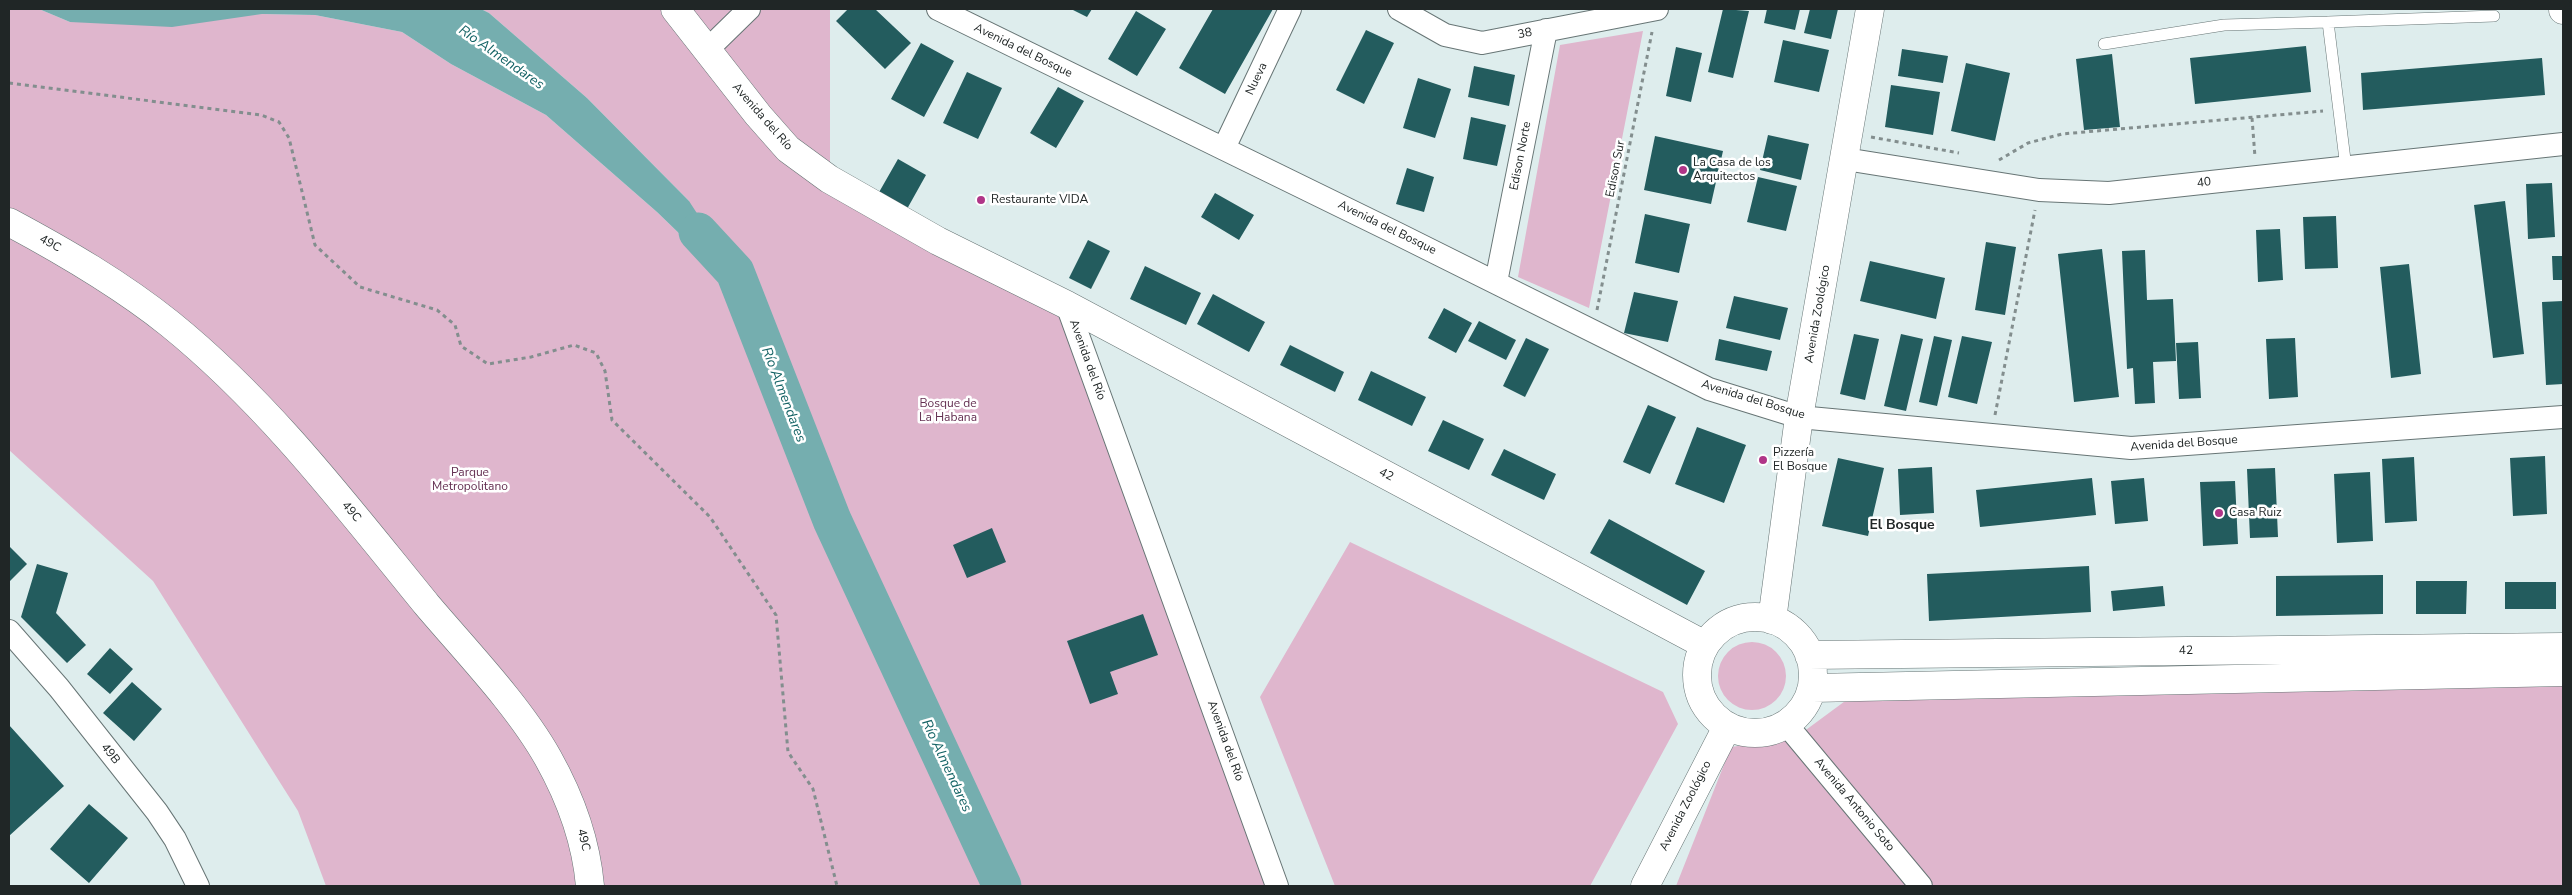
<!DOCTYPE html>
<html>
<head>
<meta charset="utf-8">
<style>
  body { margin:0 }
  #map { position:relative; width:2572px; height:895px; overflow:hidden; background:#deeded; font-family:"Nunito Sans",sans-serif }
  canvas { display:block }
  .frame { position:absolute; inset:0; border:10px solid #202626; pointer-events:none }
</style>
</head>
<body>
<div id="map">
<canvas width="2572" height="895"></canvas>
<div class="frame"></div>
</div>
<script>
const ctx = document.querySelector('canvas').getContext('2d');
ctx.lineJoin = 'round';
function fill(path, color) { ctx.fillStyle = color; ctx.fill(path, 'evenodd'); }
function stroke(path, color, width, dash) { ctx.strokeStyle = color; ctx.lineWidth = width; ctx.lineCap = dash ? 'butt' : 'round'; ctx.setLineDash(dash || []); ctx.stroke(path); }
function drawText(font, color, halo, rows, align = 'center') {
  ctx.font = font + ' "Nunito Sans",sans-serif'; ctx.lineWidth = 5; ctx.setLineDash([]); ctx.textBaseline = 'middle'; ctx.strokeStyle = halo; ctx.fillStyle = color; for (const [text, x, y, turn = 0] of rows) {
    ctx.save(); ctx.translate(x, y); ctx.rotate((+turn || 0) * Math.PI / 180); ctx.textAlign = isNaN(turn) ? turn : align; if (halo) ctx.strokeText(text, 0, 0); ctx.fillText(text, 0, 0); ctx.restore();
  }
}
const green = new Path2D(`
  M 9,9 L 39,9 L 70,22 L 262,14 L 315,15 L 402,32 L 451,64 L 546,115 L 657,212 L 687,241 L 689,201 L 587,98 L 489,13 L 481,9 L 830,9 L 830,170 L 1067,305 L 1276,886 L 326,886 L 298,811 L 153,581 L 9,450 Z
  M 1643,31 L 1589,308 L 1518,277 L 1560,45 Z
  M 1350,542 L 1663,692 L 1678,724 L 1590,886 L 1335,886 L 1260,697 Z
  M1718 676a34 34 0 1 1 68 0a34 34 0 1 1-68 0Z
  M 2563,676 L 2563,886 L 1676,886 L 1731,747 L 1795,738 L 1856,693 Z`);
const water = new Path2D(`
  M 39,9 L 481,9 L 489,13 L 587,98 L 689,201 L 735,272 L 687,241 L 657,212 L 546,115 L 451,64 L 402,32 L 315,15 L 262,14 L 172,27 L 70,22 Z`);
const river = new Path2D(`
  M 698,232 L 735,272 L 832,520 L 1002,886`);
const building = new Path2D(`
  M 848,9 L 875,9 L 911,43 L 885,69 L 836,21 Z
  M 1071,9 L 1092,9 L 1087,17 Z
  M 1213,9 L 1273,9 L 1225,94 L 1179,68 Z
  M 1723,9 L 1749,11 L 1733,78 L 1708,72 Z
  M 1767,9 L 1800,9 L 1795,30 L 1764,23 Z
  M 1810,9 L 1838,9 L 1831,39 L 1804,33 Z
  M 1136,11 L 1166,29 L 1137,76 L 1108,59 Z
  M 1366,30 L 1394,43 L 1364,104 L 1336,90 Z
  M 1783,40 L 1829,50 L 1819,92 L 1774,82 Z
  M 921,43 L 954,61 L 924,117 L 891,99 Z
  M 2306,46 L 2311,92 L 2195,104 L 2190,58 Z
  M 1676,47 L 1702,53 L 1691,102 L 1666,96 Z
  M 1902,49 L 1948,56 L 1943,83 L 1898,76 Z
  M 2112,54 L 2120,127 L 2084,130 L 2076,59 Z
  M 2542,58 L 2545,95 L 2363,110 L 2361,73 Z
  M 1966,63 L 2010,73 L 1995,141 L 1951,131 Z
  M 1474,66 L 1515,75 L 1509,106 L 1468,97 Z
  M 967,72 L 1002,88 L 978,139 L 943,123 Z
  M 1418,78 L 1451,89 L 1435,138 L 1403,128 Z
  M 1891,85 L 1940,92 L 1933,135 L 1885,127 Z
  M 1058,87 L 1084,101 L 1056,148 L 1030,133 Z
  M 1471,117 L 1506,125 L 1497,166 L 1463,159 Z
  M 1768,135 L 1809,144 L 1801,180 L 1760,170 Z
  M 1655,136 L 1723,151 L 1711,204 L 1644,190 Z
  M 898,159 L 926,175 L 907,209 L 878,194 Z
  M 1407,168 L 1434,177 L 1424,212 L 1396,204 Z
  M 1758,177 L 1797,186 L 1786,231 L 1747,222 Z
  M 2552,183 L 2555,237 L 2528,239 L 2526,184 Z
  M 1215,193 L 1254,215 L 1239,240 L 1201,217 Z
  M 2505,201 L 2524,354 L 2493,358 L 2474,205 Z
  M 1645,214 L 1690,224 L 1679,273 L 1635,263 Z
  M 2336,216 L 2338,268 L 2305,269 L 2303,217 Z
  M 2280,229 L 2283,280 L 2258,282 L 2256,230 Z
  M 1088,240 L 1110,251 L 1091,289 L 1069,278 Z
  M 1986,242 L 2016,247 L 2005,315 L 1975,310 Z
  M 2102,249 L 2119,397 L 2074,402 L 2058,254 Z
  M 2145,250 L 2147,300 L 2173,299 L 2176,361 L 2153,362 L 2155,403 L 2135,404 L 2133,368 L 2127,369 L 2122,251 Z
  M 2552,256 L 2563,256 L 2563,280 L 2553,280 Z
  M 1870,261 L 1945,278 L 1936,319 L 1860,301 Z
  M 2409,264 L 2421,374 L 2391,378 L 2380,267 Z
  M 1145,266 L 1201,293 L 1186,325 L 1130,299 Z
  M 1634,292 L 1678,301 L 1668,342 L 1624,333 Z
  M 1213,294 L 1265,322 L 1249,352 L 1197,324 Z
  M 1734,296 L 1788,308 L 1780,340 L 1726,328 Z
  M 2563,301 L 2563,384 L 2546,385 L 2542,302 Z
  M 1444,308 L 1472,323 L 1456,353 L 1428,338 Z
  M 1479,321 L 1516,340 L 1506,360 L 1468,341 Z
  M 1854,334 L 1879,339 L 1865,400 L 1840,394 Z
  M 1901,334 L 1923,339 L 1906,411 L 1884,406 Z
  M 1934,336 L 1952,340 L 1937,406 L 1919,402 Z
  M 1962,336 L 1992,342 L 1977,404 L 1948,397 Z
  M 1526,338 L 1549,349 L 1525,397 L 1503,386 Z
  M 2295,338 L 2298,397 L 2269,399 L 2266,339 Z
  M 1719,339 L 1772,351 L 1767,371 L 1715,360 Z
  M 2198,342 L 2201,398 L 2179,399 L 2176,343 Z
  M 1290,345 L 1344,372 L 1335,392 L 1280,365 Z
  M 1371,371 L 1426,397 L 1412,426 L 1358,400 Z
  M 1648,405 L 1676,417 L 1650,474 L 1623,462 Z
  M 1443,420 L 1484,439 L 1469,470 L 1428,451 Z
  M 1697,427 L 1746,445 L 1724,503 L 1675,484 Z
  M 1504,449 L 1556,474 L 1544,500 L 1491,475 Z
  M 2545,456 L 2547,514 L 2513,516 L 2510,458 Z
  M 2414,457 L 2417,521 L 2385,523 L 2382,459 Z
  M 1838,458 L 1884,468 L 1868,536 L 1822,526 Z
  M 1932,467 L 1934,513 L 1900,515 L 1898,469 Z
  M 2275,468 L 2278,537 L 2250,538 L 2247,469 Z
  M 2370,472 L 2373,541 L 2337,543 L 2334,474 Z
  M 2092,478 L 2096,515 L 1980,527 L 1976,490 Z
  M 2144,478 L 2148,521 L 2115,524 L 2111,481 Z
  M 2235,481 L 2238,544 L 2203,546 L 2200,482 Z
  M 1609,519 L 1705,571 L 1687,605 L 1590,553 Z
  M 992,528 L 1006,562 L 967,578 L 953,545 Z
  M 9,546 L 27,564 L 9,582 Z
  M 37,564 L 68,573 L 56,613 L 86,645 L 67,663 L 21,617 Z
  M 2089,566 L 2091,612 L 1929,621 L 1927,574 Z
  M 2383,575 L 2383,614 L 2276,616 L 2276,576 Z
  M 2416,581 L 2467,581 L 2466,614 L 2416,614 Z
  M 2505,582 L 2556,582 L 2556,609 L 2505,609 Z
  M 2163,586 L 2165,606 L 2113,611 L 2111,591 Z
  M 1143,614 L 1158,655 L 1110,672 L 1118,694 L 1090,704 L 1067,641 Z
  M 110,648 L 133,669 L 110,694 L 87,674 Z
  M 132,682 L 162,709 L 134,741 L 103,713 Z
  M 9,725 L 64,786 L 9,836 Z
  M 89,804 L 128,838 L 89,883 L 50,849 Z`);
const path = new Path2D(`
  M 9,83 L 261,115 L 279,122 L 289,138 L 315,245 L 360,287 L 437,310 L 455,325 L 461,346 L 488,364 L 531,357 L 574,345 L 596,353 L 605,371 L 612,420 L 710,517 L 776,615 L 788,752 L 813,789 L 837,886
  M 2252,118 L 2255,157
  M 1871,137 L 1959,153
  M 1999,160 L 2028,143 L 2062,134 L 2323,111
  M 1597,310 L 1652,32
  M 1995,415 L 2035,210`);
const lane = new Path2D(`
  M 2104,44 L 2224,25 L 2328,22
  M 2346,168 L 2328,22 L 2494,16`);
const street = new Path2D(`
  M 938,9 L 1398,234 L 1709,389 L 1799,417 L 2131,448 L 2563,417
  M 1399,9 L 1445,35 L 1482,43 L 1657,9
  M 706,51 L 749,9
  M 1224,148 L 1290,9
  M 1845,159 L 2039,190 L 2109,193 L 2563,144
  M 1496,282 L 1546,30
  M 1067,305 L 1277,886
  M 9,631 L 59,688 L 157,812 L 175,839 L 198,886
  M 1786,724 L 1921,886`);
const secondary = new Path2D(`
  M 675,9 L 758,115 L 788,149 L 829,179 L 938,241 L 1067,305 L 1705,645
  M 2563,9 L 2563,10
  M 9,222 C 65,252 120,284 170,324 C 269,404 347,507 427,605 C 466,651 519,706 548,758 C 571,799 586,840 590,886
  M1697 675a58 58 0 1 1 116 0a58 58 0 1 1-116 0Z
  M 1772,620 L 1799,417 L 1870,9
  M 1809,655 L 2563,647
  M 1813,688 L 2563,672
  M 1645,886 L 1727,727`);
const markers = [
  [1683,170,5,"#b03588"],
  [981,200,5,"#b03588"],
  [1763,460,5,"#b03588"],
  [2219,513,5,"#b03588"]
];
const streetNames = [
  ["38",1525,34,-11],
  ["Avenida del Bosque",1023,51,26],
  ["Nueva",1257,79,-65],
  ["Avenida del Río",762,117,49],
  ["Edison Norte",1521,156,-79],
  ["Edison Sur",1616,169,-79],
  ["40",2204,183,-6],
  ["Avenida del Bosque",1387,228,26],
  ["49C",50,244,29],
  ["Avenida Zoológico",1818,314,-80],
  ["Avenida del Río",1087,360,70],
  ["Avenida del Bosque",1753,400,17],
  ["Avenida del Bosque",2184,444,-4],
  ["42",1386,475,28],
  ["49C",351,512,50],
  ["42",2186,651,-1],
  ["Avenida del Río",1225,741,70],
  ["49B",110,754,52],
  ["Avenida Antonio Soto",1854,805,50],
  ["Avenida Zoológico",1686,806,-63],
  ["49C",583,840,77]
];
const poiNames = [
  ["La Casa de los",1693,163],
  ["Arquitectos",1693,177],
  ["Restaurante VIDA",991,200],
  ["Pizzería",1773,453],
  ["El Bosque",1773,467],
  ["Casa Ruiz",2229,513]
];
const parkNames = [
  ["Bosque de",948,404],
  ["La Habana",948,418],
  ["Parque",470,473],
  ["Metropolitano",470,487]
];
const waterNames = [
  ["Río Almendares",501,58,35],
  ["Río Almendares",783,395,69],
  ["Río Almendares",946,766,65]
];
const neighbourhoodNames = [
  ["El Bosque",1902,526]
];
fill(green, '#dfb6cd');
fill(water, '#75aeaf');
stroke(river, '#75aeaf', 39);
fill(building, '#235c5e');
stroke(lane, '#677575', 12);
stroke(street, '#677575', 24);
stroke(secondary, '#677575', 29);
stroke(path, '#838e8e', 3, [4, 4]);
stroke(lane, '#fff', 11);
stroke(street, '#fff', 22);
stroke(secondary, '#fff', 28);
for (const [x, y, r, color] of markers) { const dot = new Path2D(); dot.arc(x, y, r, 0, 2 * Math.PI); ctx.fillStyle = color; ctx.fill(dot); stroke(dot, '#fff', 2); }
drawText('12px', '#202626', '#fff', streetNames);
drawText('12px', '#202626', '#fff', poiNames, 'left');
drawText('12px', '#632e50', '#fff', parkNames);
drawText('italic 14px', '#146365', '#fff', waterNames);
drawText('bold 14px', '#202626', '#fff', neighbourhoodNames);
</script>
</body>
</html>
